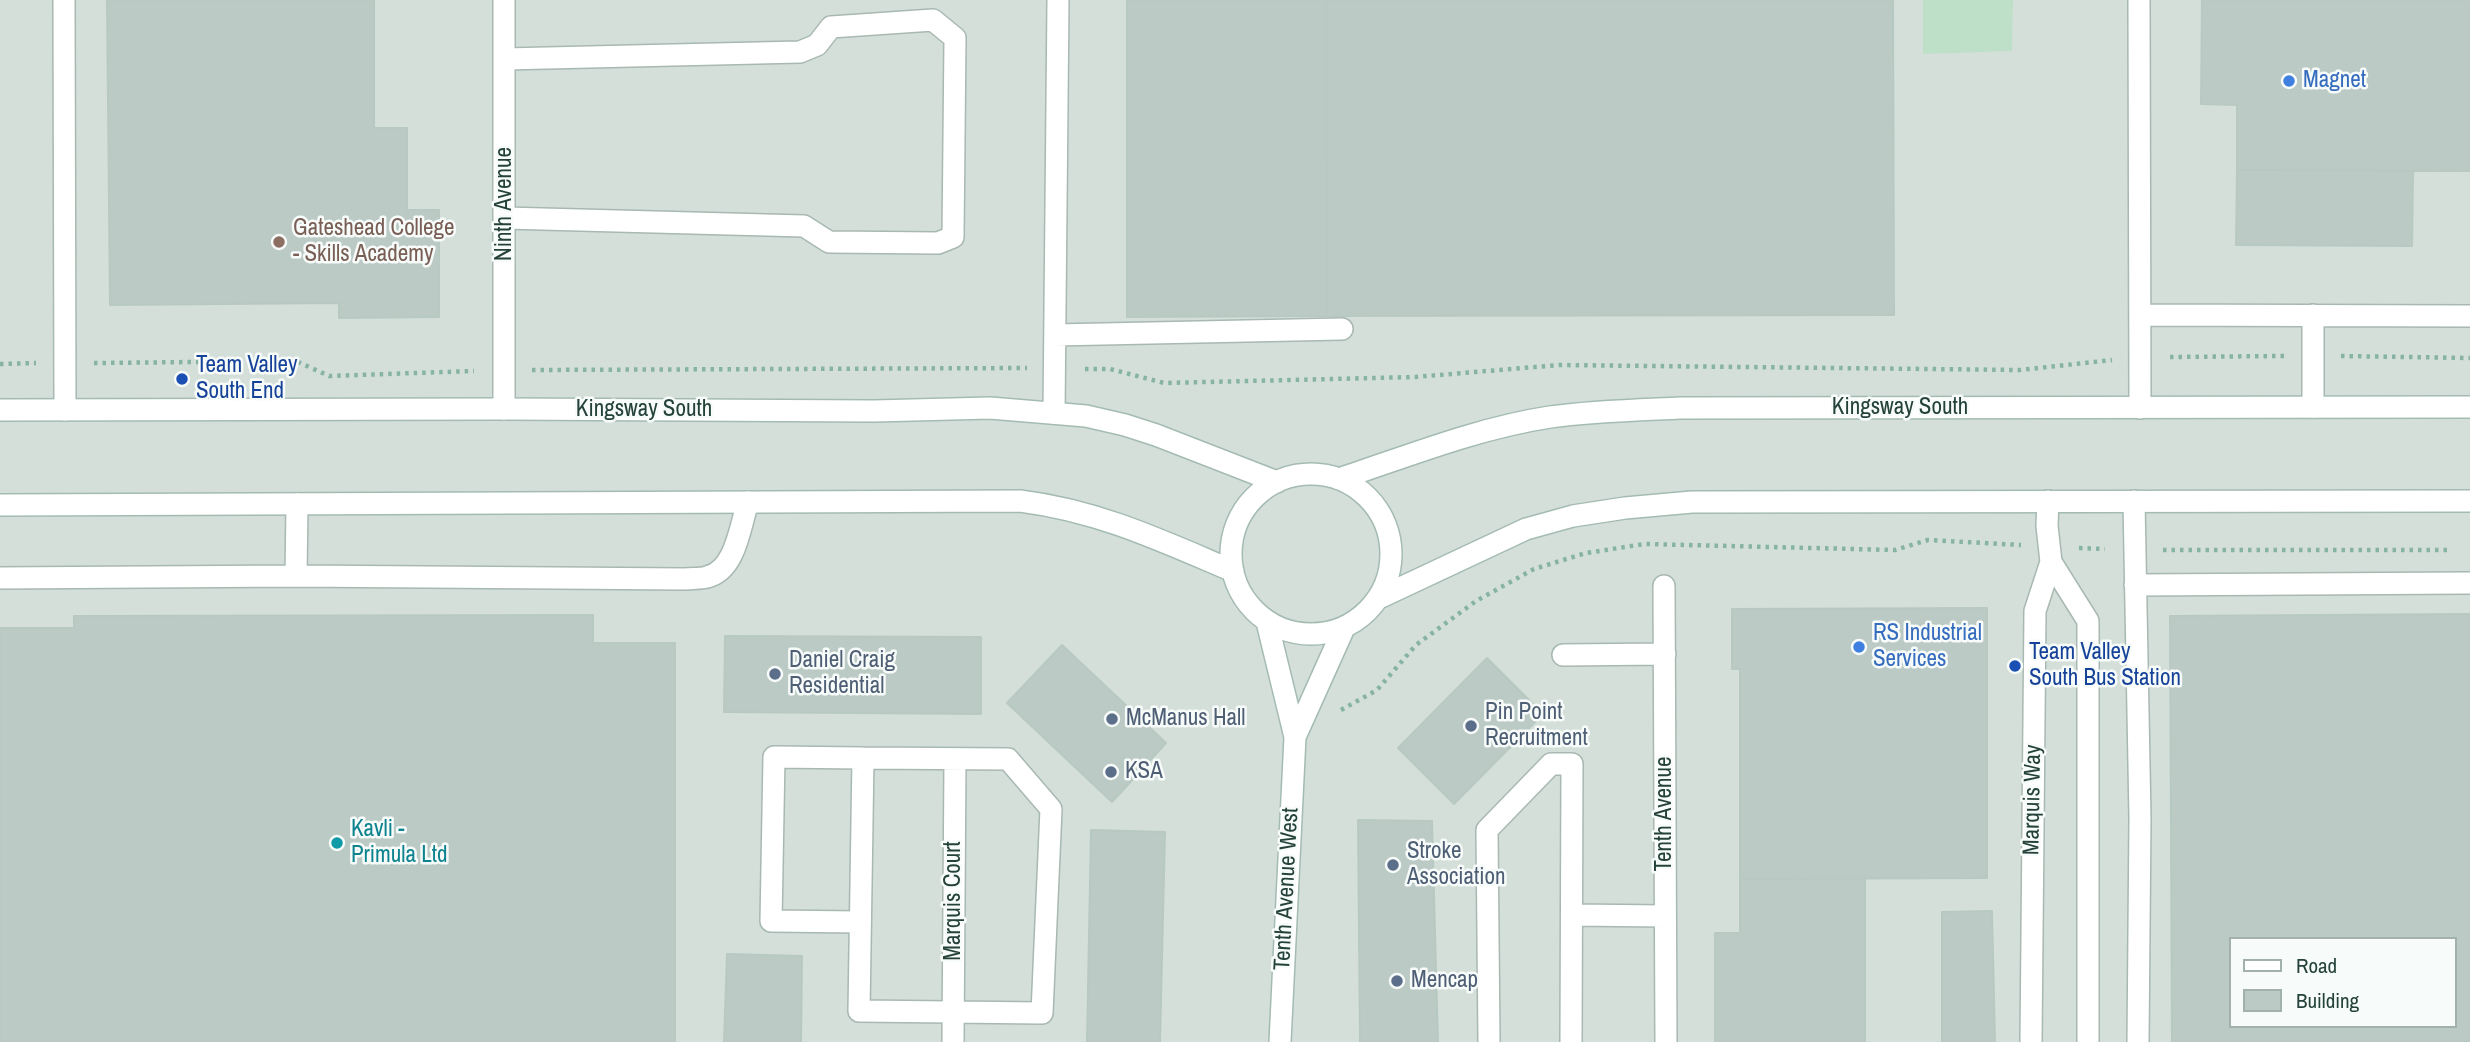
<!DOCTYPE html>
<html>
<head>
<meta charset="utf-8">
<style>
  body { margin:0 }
  #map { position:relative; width:2470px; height:1042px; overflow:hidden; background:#e6efeb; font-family:"Archivo Narrow",sans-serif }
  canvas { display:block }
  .legend { position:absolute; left:2229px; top:937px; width:228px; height:91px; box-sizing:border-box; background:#f7fbf9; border:2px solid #a3b1ad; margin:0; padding:9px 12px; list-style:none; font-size:21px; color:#24423a }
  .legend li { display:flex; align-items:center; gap:14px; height:35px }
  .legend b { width:35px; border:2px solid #a3b1ad }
</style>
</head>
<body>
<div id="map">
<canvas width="2470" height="1042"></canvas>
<ul class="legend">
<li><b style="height:9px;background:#fff"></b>Road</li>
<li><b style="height:19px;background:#bbcac4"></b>Building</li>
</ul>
</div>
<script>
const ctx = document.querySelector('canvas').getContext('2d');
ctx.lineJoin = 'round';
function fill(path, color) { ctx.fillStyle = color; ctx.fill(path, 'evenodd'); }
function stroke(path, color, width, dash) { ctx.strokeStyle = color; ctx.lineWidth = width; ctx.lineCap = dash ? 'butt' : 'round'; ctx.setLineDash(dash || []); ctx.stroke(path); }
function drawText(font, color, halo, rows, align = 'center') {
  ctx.font = font + ' "Archivo Narrow",sans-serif'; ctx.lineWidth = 5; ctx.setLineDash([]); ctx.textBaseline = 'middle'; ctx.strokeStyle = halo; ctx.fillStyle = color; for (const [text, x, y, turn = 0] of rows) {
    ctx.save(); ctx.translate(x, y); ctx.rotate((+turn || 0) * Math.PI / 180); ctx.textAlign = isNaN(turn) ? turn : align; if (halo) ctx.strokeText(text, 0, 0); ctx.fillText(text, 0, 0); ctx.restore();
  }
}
const built = new Path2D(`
  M 0,0 L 2470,0 L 2470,1042 L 0,1042 ZM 2230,939 L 2454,939 L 2454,1026 L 2230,1026 Z`);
const green = new Path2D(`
  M 1923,0 L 2013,0 L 2012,51 L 1923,54 Z`);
const building = new Path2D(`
  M 107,0 L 374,0 L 374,128 L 407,128 L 407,210 L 439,210 L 439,317 L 339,318 L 339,303 L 110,305 Z
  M 1127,0 L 1326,0 L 1327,316 L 1127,317 Z
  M 1326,0 L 1893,0 L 1894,315 L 1327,316 Z
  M 2202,0 L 2470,0 L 2470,171 L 2237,170 L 2237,105 L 2201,104 Z
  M 2237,170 L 2413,171 L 2412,246 L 2236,245 Z
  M 1987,608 L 1987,878 L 1740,879 L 1740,669 L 1732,669 L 1732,609 Z
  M 2470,614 L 2470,1042 L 2172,1042 L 2170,616 ZM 2230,939 L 2454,939 L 2454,1026 L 2230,1026 Z
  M 593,615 L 593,643 L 675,643 L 675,1042 L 0,1042 L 0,628 L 74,628 L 74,616 Z
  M 725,636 L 981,637 L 981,714 L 724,712 Z
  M 1062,645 L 1166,743 L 1112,802 L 1007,703 Z
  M 1487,658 L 1543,714 L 1454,804 L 1398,748 Z
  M 1358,820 L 1432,821 L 1438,1042 L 1360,1042 Z
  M 1091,830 L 1165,832 L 1160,1042 L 1087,1042 Z
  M 1865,878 L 1865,1042 L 1715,1042 L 1715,933 L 1740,933 L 1740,879 Z
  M 1992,911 L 1995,1042 L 1942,1042 L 1942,912 Z
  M 727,954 L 802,956 L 801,1042 L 724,1042 Z`);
const path = new Path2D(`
  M 2341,356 L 2470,358
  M 2170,357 L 2284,356
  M 94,363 L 296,361 L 329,376 L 474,371
  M 0,364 L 36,363
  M 1085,369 L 1110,369 L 1164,383 L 1415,377 L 1559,365 L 2020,370 L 2112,360
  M 532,370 L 1027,368
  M 2079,548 L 2105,549
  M 2163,550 L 2452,550
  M 1341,710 L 1377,690 L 1416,645 L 1476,601 L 1534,569 L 1586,553 L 1645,544 L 1895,550 L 1928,540 L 2021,545`);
const lane = new Path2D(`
  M 64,0 L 65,410
  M 2139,0 L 2140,408
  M 505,59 L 800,52 L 817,45 L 831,27 L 933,20 L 955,38 L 953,237 L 938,243 L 829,242 L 804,226 L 505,218
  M 2140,315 L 2470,316
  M 2313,315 L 2313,407
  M 1055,335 L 1342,329
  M 1054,413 L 1058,0
  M 2048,501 L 2047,526 L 2051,562 L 2088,621 L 2088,1042
  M 2134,501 L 2140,818 L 2138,1042
  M 296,576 L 685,579 C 692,578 700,579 707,577 C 736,570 740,526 748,502
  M 0,578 L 296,576 L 297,504
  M 2135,585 L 2470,583
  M 1664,586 L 1666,1042
  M 1563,655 L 1665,654
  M 863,758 L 1008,759 L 1051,809 L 1042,1013 L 859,1011 Z
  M 1573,915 L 1665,916
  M 860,922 L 771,921 L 774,757 L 863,758
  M 953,1042 L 955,760
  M 1489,1042 L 1487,830 L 1551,764 L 1572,764 L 1571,1042
  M 2031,1042 L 2035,611 L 2051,562`);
const street = new Path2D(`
  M 504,0 L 504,409`);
const secondary = new Path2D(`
  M 0,410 L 504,409 L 874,411 L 990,408 L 1086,416 L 1125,425 L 1156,435 L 1277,482
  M1231 554a80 80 0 1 1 160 0a80 80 0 1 1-160 0Z
  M 1339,479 C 1408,456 1478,428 1550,417 C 1593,411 1637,410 1680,408 L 2470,407
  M 0,505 L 1020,501 C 1099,511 1160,540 1233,571
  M 1379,598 L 1526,529 L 1573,516 L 1625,508 L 1692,502 L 2470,501
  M 1267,622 L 1295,737 L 1280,1042
  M 1295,737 L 1344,628`);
const markers = [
  [2289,81,7,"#3f7fe0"],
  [279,242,7,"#8d6e63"],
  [182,379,7,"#1a4fb4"],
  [1859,647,7,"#3f7fe0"],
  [2015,666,7,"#1a4fb4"],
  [775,674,7,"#5c6f8a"],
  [1112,719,7,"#5c6f8a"],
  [1471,726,7,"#5c6f8a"],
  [1111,772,7,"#5c6f8a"],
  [337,843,7,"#0f9aa8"],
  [1393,865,7,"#5c6f8a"],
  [1397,981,7,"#5c6f8a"]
];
const shopNames = [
  ["Magnet",2303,81],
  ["RS Industrial",1873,634],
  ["Services",1873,660]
];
const streetNames = [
  ["Ninth Avenue",505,204,-90],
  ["Kingsway South",1900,408],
  ["Kingsway South",644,410],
  ["Marquis Way",2033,800,-89],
  ["Tenth Avenue",1665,814,-90],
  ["Tenth Avenue West",1287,889,-87],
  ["Marquis Court",954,901,-90]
];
const educationNames = [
  ["Gateshead College",293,229],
  ["- Skills Academy",293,255]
];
const transitNames = [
  ["Team Valley",196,366],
  ["South End",196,392],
  ["Team Valley",2029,653],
  ["South Bus Station",2029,679]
];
const serviceNames = [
  ["Daniel Craig",789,661],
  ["Residential",789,687],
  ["Pin Point",1485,713],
  ["Recruitment",1485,739],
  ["McManus Hall",1126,719],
  ["KSA",1125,772],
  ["Stroke",1407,852],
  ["Association",1407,878],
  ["Mencap",1411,981]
];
const cultureNames = [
  ["Kavli -",351,830],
  ["Primula Ltd",351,856]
];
fill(built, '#d4dfda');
fill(green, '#bfe0c8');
fill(building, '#bbcac4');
stroke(building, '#b8c9c2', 2);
stroke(lane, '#a8b8b2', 24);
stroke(street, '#a8b8b2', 24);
stroke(secondary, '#a4bbb3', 24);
stroke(path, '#86b3a5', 4.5, [3.5, 5]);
stroke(lane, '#fff', 21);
stroke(street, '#fff', 21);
stroke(secondary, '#fff', 21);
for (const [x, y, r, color] of markers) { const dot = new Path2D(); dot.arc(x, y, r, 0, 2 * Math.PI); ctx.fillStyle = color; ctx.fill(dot); stroke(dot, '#f7fbf9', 2.5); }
drawText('23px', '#366cbe', '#f7fbf9', shopNames, 'left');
drawText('23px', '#24423a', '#f7fbf9', streetNames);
drawText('23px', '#785e54', '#f7fbf9', educationNames, 'left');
drawText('23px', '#164399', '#f7fbf9', transitNames, 'left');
drawText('23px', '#4e5e75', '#f7fbf9', serviceNames, 'left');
drawText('23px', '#0d838f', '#f7fbf9', cultureNames, 'left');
</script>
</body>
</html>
